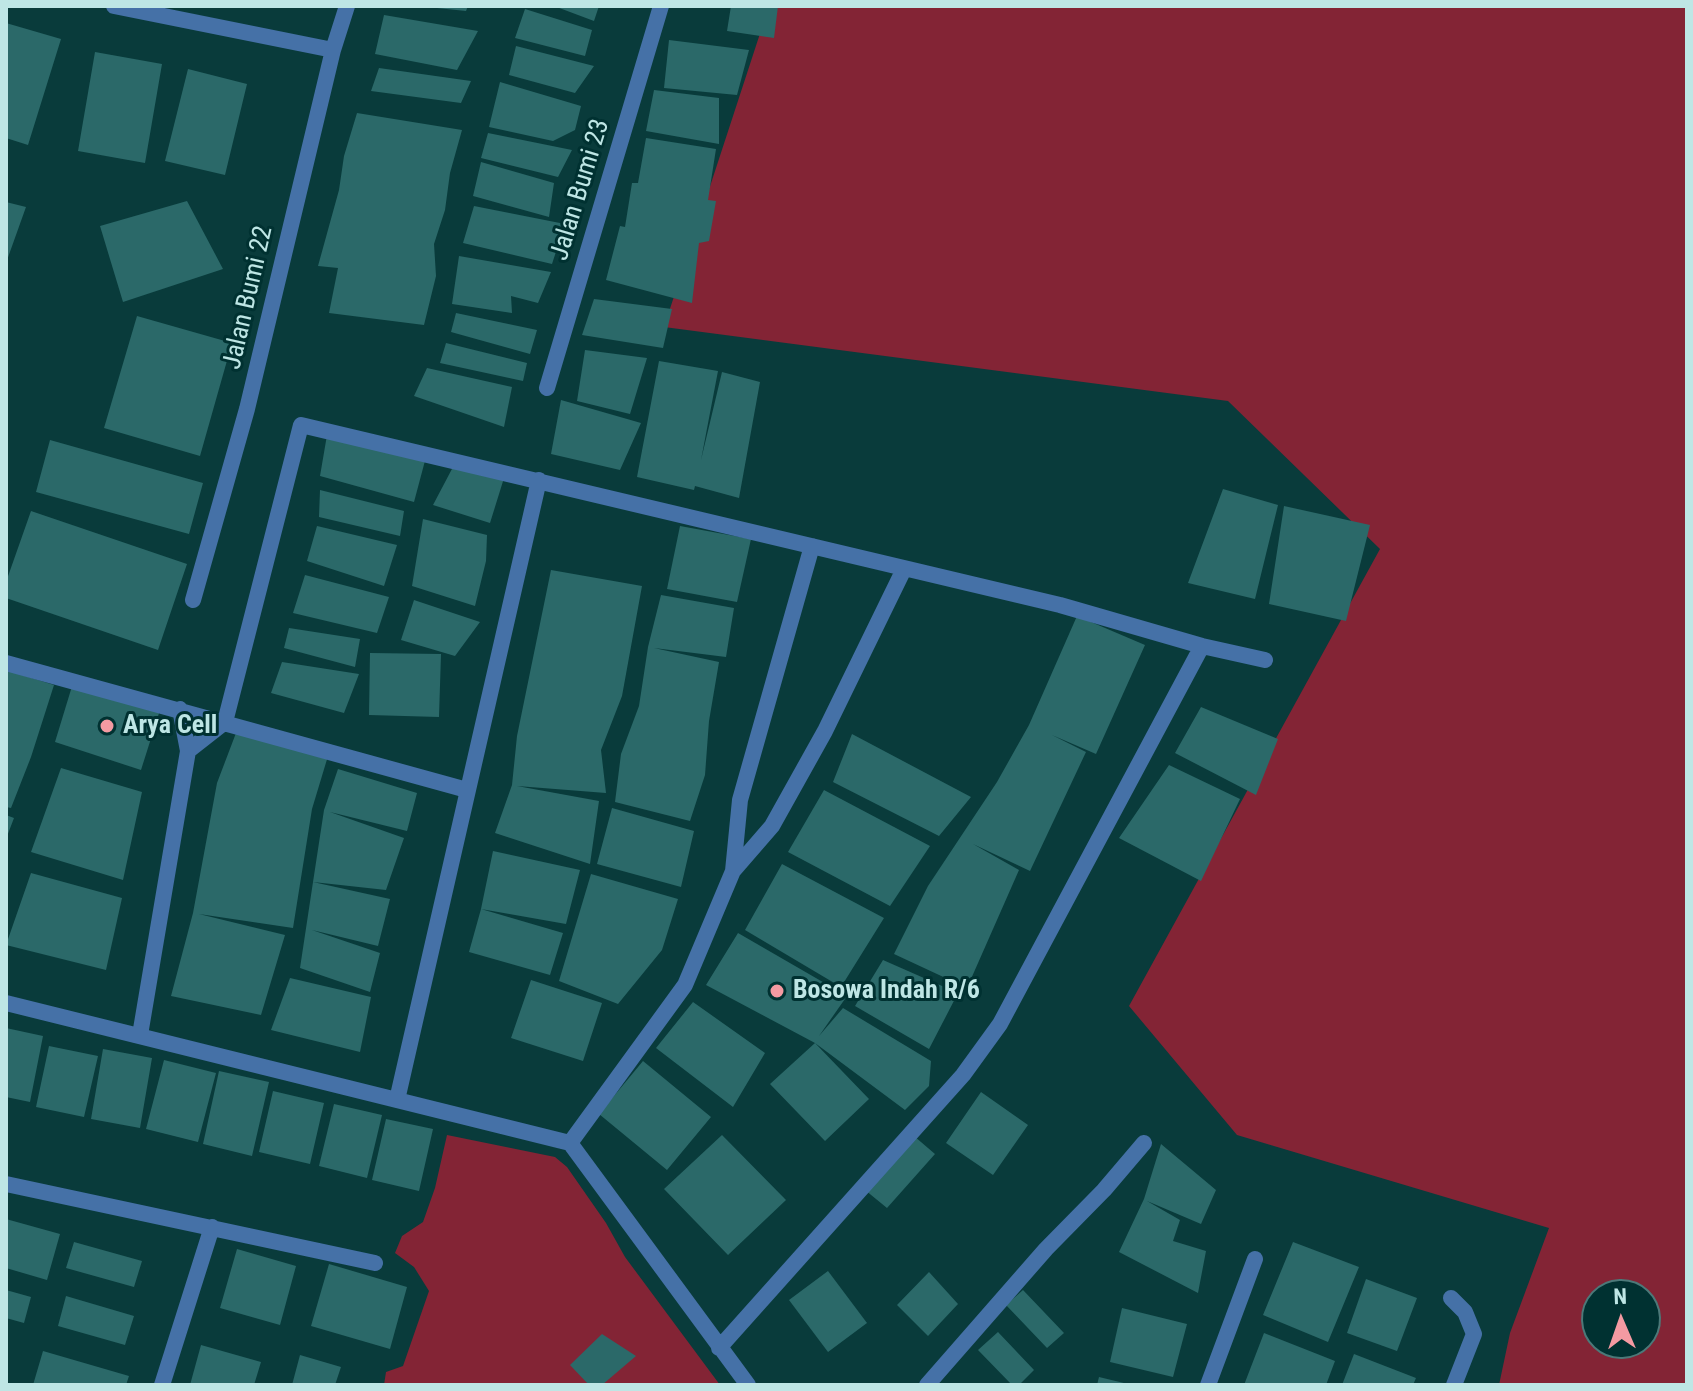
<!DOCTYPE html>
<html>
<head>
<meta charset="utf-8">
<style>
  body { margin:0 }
  #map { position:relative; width:1693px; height:1391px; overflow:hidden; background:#093b3b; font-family:"Roboto Condensed",sans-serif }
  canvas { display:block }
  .frame { position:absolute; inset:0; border:8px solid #bee6e5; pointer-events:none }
  .north { position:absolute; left:1581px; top:1279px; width:80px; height:80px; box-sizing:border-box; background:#003131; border:2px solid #4c7979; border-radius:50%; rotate:358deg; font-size:22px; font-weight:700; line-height:32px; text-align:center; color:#bee6e5 }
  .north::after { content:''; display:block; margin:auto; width:28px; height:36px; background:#f49aa2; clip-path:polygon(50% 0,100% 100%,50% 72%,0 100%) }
</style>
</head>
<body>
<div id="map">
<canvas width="1693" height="1391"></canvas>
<div class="frame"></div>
<div class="north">N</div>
</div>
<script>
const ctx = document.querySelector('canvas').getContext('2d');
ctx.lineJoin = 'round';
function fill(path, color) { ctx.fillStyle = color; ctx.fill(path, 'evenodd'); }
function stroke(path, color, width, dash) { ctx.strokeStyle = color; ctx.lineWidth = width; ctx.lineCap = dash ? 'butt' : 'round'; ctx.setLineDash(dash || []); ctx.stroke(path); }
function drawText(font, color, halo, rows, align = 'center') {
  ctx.font = font + ' "Roboto Condensed",sans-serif'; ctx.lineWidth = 6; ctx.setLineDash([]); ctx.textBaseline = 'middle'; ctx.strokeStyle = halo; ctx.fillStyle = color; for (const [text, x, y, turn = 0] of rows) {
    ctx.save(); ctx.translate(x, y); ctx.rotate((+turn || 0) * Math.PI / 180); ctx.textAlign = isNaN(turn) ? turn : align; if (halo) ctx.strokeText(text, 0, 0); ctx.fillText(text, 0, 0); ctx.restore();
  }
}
const green = new Path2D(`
  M 769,6 L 1687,6 L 1687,1385 L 1499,1385 L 1510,1333 L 1549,1228 L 1237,1135 L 1129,1006 L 1380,549 L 1228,401 L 664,327 ZM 1597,1295 L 1645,1295 L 1645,1343 L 1597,1343 Z
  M 447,1135 L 555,1157 L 567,1167 L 606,1223 L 625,1257 L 720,1385 L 384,1385 L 386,1372 L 403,1366 L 429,1291 L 414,1267 L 395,1253 L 402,1236 L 423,1222 L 435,1188 Z`);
const building = new Path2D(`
  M 437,6 L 468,6 L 466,11 L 437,8 Z
  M 554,6 L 599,6 L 594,21 Z
  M 731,6 L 778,6 L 774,38 L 727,31 Z
  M 525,9 L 592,30 L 585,56 L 515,38 Z
  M 384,15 L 478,31 L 457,70 L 375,54 Z
  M 6,23 L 61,39 L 28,145 L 6,138 Z
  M 669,40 L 749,50 L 737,95 L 664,88 Z
  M 516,46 L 594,66 L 575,93 L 509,75 Z
  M 95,52 L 162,64 L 145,163 L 78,151 Z
  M 379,68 L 471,81 L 461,103 L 371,91 Z
  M 188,69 L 247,84 L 225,175 L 165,161 Z
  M 500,82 L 581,106 L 575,130 L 553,141 L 489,127 Z
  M 654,90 L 719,98 L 719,144 L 646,131 Z
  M 357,113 L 462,130 L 450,173 L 445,210 L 434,244 L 436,276 L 424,325 L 329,313 L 338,268 L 318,266 L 339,190 L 344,156 Z
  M 488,133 L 572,150 L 558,177 L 481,158 Z
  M 646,138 L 716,149 L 708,200 L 716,201 L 709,241 L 699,243 L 692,303 L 606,280 L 620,226 L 625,227 L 632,183 L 638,183 Z
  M 481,162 L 554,183 L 549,217 L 473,196 Z
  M 187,201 L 223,269 L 123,302 L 100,226 Z
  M 6,202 L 26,207 L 6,263 Z
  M 474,206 L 565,224 L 552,264 L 463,243 Z
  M 459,256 L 551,272 L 538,303 L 511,296 L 512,313 L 452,304 Z
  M 594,299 L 672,309 L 663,348 L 582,335 Z
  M 456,313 L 537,330 L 530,354 L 451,332 Z
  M 137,316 L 232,343 L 200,456 L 104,428 Z
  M 446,343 L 527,363 L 523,381 L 440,363 Z
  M 585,350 L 647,358 L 630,414 L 577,401 Z
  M 659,361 L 718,371 L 701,460 L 722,372 L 760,382 L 739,498 L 695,486 L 694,490 L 637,477 Z
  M 427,368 L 512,387 L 504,427 L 414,396 Z
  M 561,400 L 641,423 L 620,470 L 551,454 Z
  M 327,435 L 426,457 L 414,502 L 320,476 Z
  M 50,440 L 203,483 L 189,534 L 36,492 Z
  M 453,467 L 504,478 L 490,523 L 433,505 Z
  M 1223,489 L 1278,505 L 1255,599 L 1188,583 Z
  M 320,490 L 404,511 L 400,536 L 319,517 Z
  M 1284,506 L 1370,525 L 1346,621 L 1269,604 Z
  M 31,511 L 187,564 L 158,650 L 6,598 L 6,582 Z
  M 423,519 L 487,535 L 486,561 L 475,606 L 412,586 Z
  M 317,526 L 397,545 L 384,586 L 307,561 Z
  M 680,526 L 751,539 L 737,602 L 667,589 Z
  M 551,570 L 642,586 L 622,696 L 601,750 L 606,793 L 517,786 L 599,801 L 590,864 L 495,833 L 512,785 L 517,736 Z
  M 305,575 L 389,597 L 377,633 L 293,613 Z
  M 661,595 L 734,608 L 726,657 L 654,648 L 719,662 L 709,721 L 705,775 L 690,821 L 615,802 L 621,754 L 639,706 L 648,647 Z
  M 414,600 L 480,622 L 455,656 L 401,640 Z
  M 1077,616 L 1145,645 L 1096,754 L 1052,735 L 1086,752 L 1030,871 L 973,844 L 1019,870 L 967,988 L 894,954 L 928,886 L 997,782 L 1029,725 Z
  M 289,628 L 360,639 L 355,667 L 284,648 Z
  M 370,653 L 441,654 L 439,717 L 369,715 Z
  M 282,662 L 359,674 L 344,713 L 271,693 Z
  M 6,670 L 54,685 L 31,757 L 11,808 L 6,807 Z
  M 73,683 L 160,710 L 141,770 L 55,742 Z
  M 1201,707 L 1278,739 L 1256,795 L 1175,753 Z
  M 236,733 L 328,756 L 312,809 L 293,928 L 199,914 L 285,935 L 261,1015 L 171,996 L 193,913 L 217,783 Z
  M 852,734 L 971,797 L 939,836 L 833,782 Z
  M 1169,765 L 1240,799 L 1201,881 L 1119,838 Z
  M 61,768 L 142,792 L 123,880 L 31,852 Z
  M 338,769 L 417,793 L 407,831 L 330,812 L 404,838 L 386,890 L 313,882 L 324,810 Z
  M 824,790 L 930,846 L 890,906 L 788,852 Z
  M 612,808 L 694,831 L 681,887 L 597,864 Z
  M 6,815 L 14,818 L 6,839 Z
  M 493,851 L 580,870 L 566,924 L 481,909 Z
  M 782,864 L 884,918 L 841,987 L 745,930 Z
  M 31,873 L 122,898 L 106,970 L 6,945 Z
  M 591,874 L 678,899 L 662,950 L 618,1004 L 559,981 Z
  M 313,882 L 390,899 L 378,946 L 312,930 L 380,953 L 370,992 L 300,968 Z
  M 481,909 L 563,933 L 550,975 L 469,952 Z
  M 738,933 L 847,996 L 819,1036 L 843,1008 L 931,1061 L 929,1086 L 905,1110 L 815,1043 L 869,1099 L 825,1141 L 770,1084 L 815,1043 L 706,985 Z
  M 883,960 L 958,993 L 929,1049 L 855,1006 Z
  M 290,978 L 371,997 L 360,1052 L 271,1030 Z
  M 531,980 L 602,1003 L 583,1061 L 511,1038 Z
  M 693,1002 L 765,1053 L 733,1107 L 656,1048 Z
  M 6,1028 L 43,1036 L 30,1102 L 6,1097 Z
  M 49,1046 L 98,1056 L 84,1117 L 36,1107 Z
  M 103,1049 L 152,1058 L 140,1128 L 91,1119 Z
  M 164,1060 L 216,1073 L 198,1142 L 146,1129 Z
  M 643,1061 L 711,1117 L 667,1170 L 599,1114 Z
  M 219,1071 L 269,1082 L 252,1156 L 203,1144 Z
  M 273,1091 L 324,1103 L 310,1164 L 259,1152 Z
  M 981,1092 L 1028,1125 L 993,1175 L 946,1143 Z
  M 334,1104 L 382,1115 L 367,1178 L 319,1166 Z
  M 386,1119 L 433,1129 L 419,1191 L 372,1180 Z
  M 722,1135 L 786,1200 L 728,1255 L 664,1189 Z
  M 914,1136 L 935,1154 L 887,1208 L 865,1190 Z
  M 1161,1144 L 1216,1190 L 1201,1224 L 1147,1201 L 1180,1220 L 1173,1241 L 1206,1251 L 1198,1293 L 1119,1252 L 1144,1199 Z
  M 6,1219 L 60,1234 L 47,1280 L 6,1268 Z
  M 74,1242 L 142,1261 L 134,1287 L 66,1268 Z
  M 1293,1242 L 1359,1267 L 1328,1342 L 1263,1315 Z
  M 237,1249 L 296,1266 L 280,1325 L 220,1308 Z
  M 329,1264 L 407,1287 L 390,1349 L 311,1326 Z
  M 828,1271 L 867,1323 L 828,1352 L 789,1300 Z
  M 929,1272 L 958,1304 L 928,1336 L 897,1305 Z
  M 1366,1279 L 1417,1298 L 1397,1351 L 1347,1333 Z
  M 6,1290 L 31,1297 L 24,1323 L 6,1318 Z
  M 1023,1290 L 1064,1333 L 1047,1348 L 1006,1305 Z
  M 66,1296 L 134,1316 L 125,1345 L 58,1326 Z
  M 1122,1308 L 1187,1324 L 1173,1377 L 1110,1362 Z
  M 998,1332 L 1034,1370 L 1019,1385 L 1012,1385 L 978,1350 Z
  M 1264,1333 L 1335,1361 L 1326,1385 L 1244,1385 Z
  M 602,1334 L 636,1356 L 602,1385 L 589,1385 L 570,1365 Z
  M 201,1345 L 261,1362 L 254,1385 L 190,1385 Z
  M 43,1351 L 129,1376 L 126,1385 L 33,1385 Z
  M 1354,1354 L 1416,1378 L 1413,1385 L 1342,1385 Z
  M 300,1355 L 341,1367 L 335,1385 L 292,1385 Z
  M 1099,1377 L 1128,1384 L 1127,1385 L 1097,1385 Z`);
const minor = new Path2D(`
  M 114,6 L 333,50
  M 547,388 L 661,6
  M 193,600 L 247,409 L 333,50 L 347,6
  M 6,663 L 467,790
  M 188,751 L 225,722 L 301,425 L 1060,605 L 1202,646 L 1265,660
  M 733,871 L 772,826 L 825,731 L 904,569
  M 6,1003 L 570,1143 L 685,985 L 733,871 L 740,800 L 812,546
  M 140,1035 L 188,751 L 180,709
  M 397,1100 L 539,480
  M 570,1143 L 748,1385
  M 6,1184 L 375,1263
  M 1451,1298 L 1465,1312 L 1474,1334 L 1454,1385
  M 719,1348 L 963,1075 L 1000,1024 L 1202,646
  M 162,1385 L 212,1227
  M 927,1385 L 1046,1249 L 1104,1190 L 1144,1143
  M 1208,1385 L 1255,1259`);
const markers = [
  [107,726,8,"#f49aa2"],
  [777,991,8,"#f49aa2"]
];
const streetNames = [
  ["Jalan Bumi 23",581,190,-73],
  ["Jalan Bumi 22",249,298,-77]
];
const poiNames = [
  ["Arya Cell",123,726],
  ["Bosowa Indah R/6",793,991]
];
fill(green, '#832435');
fill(building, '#2b6969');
stroke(minor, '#4571a7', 16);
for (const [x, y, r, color] of markers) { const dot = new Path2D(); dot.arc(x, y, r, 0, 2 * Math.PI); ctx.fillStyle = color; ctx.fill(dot); stroke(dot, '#003131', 3); }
drawText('26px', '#bee6e5', '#003131', streetNames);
drawText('bold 26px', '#bee6e5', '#003131', poiNames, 'left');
</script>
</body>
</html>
